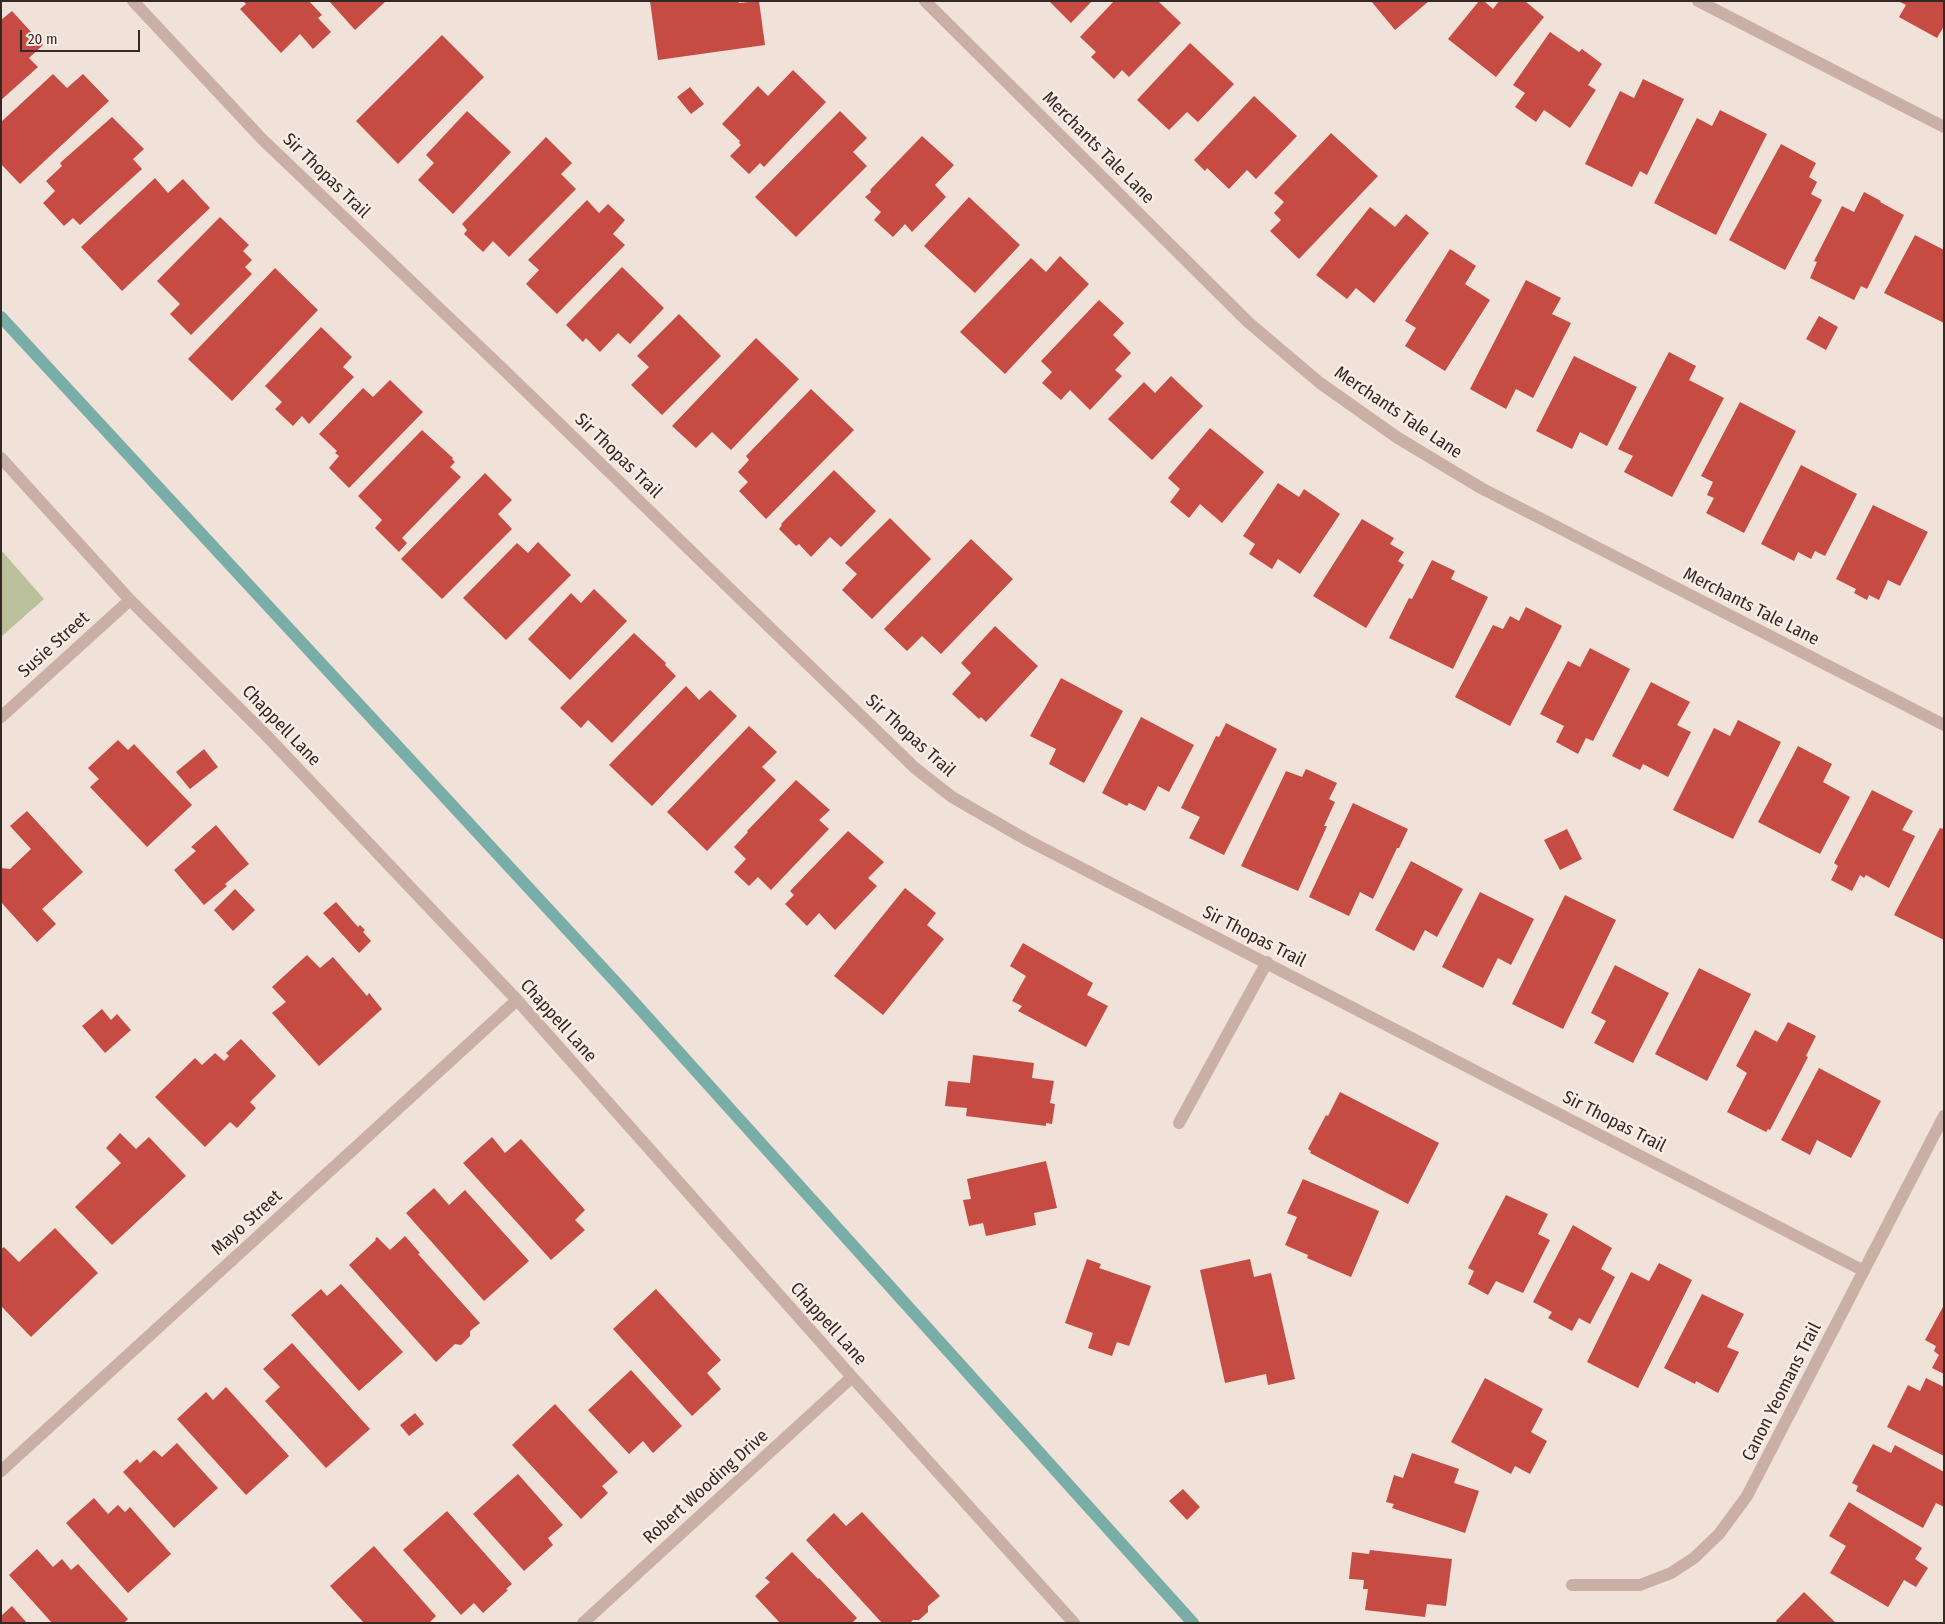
<!DOCTYPE html>
<html>
<head>
<meta charset="utf-8">
<style>
  body { margin:0 }
  #map { position:relative; width:1945px; height:1624px; overflow:hidden; background:#f1e2d9; font-family:"Fira Sans Condensed",sans-serif }
  canvas { display:block }
  .frame { position:absolute; inset:0; border:2px solid #352927; pointer-events:none }
  .scale { position:absolute; left:20px; top:30px; width:120px; height:22px; box-sizing:border-box; border:2px solid #352927; border-top:0; padding-left:6px; font-size:15px; line-height:18px; white-space:nowrap; color:#352927; -webkit-text-stroke:4px #f9ede6; paint-order:stroke }
</style>
</head>
<body>
<div id="map">
<canvas width="1945" height="1624"></canvas>
<div class="frame"></div>
<div class="scale">20 m</div>
</div>
<script>
const ctx = document.querySelector('canvas').getContext('2d');
ctx.lineJoin = 'round';
function fill(path, color) { ctx.fillStyle = color; ctx.fill(path, 'evenodd'); }
function stroke(path, color, width, dash) { ctx.strokeStyle = color; ctx.lineWidth = width; ctx.lineCap = dash ? 'butt' : 'round'; ctx.setLineDash(dash || []); ctx.stroke(path); }
function drawText(font, color, halo, rows, align = 'center') {
  ctx.font = font + ' "Fira Sans Condensed",sans-serif'; ctx.lineWidth = 5; ctx.setLineDash([]); ctx.textBaseline = 'middle'; ctx.strokeStyle = halo; ctx.fillStyle = color; for (const [text, x, y, turn = 0] of rows) {
    ctx.save(); ctx.translate(x, y); ctx.rotate((+turn || 0) * Math.PI / 180); ctx.textAlign = isNaN(turn) ? turn : align; if (halo) ctx.strokeText(text, 0, 0); ctx.fillText(text, 0, 0); ctx.restore();
  }
}
const green = new Path2D(`
  M 1,550 L 44,599 L 1,637 Z`);
const stream = new Path2D(`
  M 1,317 L 623,990 L 1193,1623`);
const building = new Path2D(`
  M 243,1 L 309,1 L 322,15 L 318,18 L 331,32 L 313,49 L 300,34 L 281,53 L 240,9 L 246,4 Z
  M 329,1 L 386,1 L 355,30 Z
  M 650,1 L 738,1 L 739,3 L 759,1 L 765,45 L 658,60 Z
  M 1049,1 L 1092,1 L 1071,23 Z
  M 1114,1 L 1158,1 L 1181,23 L 1129,77 L 1122,70 L 1114,79 L 1091,57 L 1096,52 L 1080,37 Z
  M 1371,1 L 1429,1 L 1395,30 Z
  M 1479,1 L 1484,1 L 1493,9 L 1499,1 L 1525,1 L 1544,17 L 1496,77 L 1448,39 Z
  M 1898,1 L 1944,1 L 1944,26 L 1937,38 L 1899,17 L 1906,5 Z
  M 12,11 L 43,45 L 29,58 L 38,67 L 1,100 L 1,20 Z
  M 1550,32 L 1579,52 L 1582,49 L 1602,64 L 1588,85 L 1596,90 L 1570,128 L 1544,110 L 1536,122 L 1515,107 L 1525,93 L 1513,85 Z
  M 442,35 L 484,77 L 398,164 L 356,121 Z
  M 1190,43 L 1234,84 L 1198,122 L 1187,112 L 1169,130 L 1137,100 Z
  M 793,70 L 826,102 L 764,167 L 760,163 L 749,174 L 730,156 L 741,145 L 739,143 L 740,141 L 722,124 L 758,86 L 768,96 Z
  M 53,74 L 67,88 L 83,74 L 109,101 L 20,184 L 1,164 L 1,122 Z
  M 1643,79 L 1684,99 L 1647,175 L 1640,171 L 1632,187 L 1585,164 L 1620,91 L 1634,98 Z
  M 690,87 L 704,104 L 691,114 L 677,97 Z
  M 1254,96 L 1297,136 L 1256,179 L 1247,170 L 1229,189 L 1207,168 L 1205,171 L 1194,160 Z
  M 1720,110 L 1767,134 L 1716,235 L 1654,203 L 1697,118 L 1712,126 Z
  M 467,111 L 511,152 L 453,214 L 418,180 L 434,163 L 426,155 Z
  M 840,111 L 867,138 L 853,152 L 867,166 L 796,237 L 755,197 Z
  M 112,117 L 144,149 L 133,159 L 142,169 L 80,225 L 73,218 L 64,226 L 43,203 L 55,191 L 46,181 L 62,166 L 60,163 Z
  M 1331,133 L 1378,176 L 1299,259 L 1270,231 L 1281,220 L 1274,213 L 1284,202 L 1274,193 Z
  M 922,136 L 954,165 L 935,185 L 946,197 L 912,232 L 905,224 L 893,237 L 874,220 L 881,212 L 865,197 L 871,192 L 870,190 Z
  M 546,137 L 572,163 L 561,174 L 576,189 L 509,257 L 493,241 L 483,252 L 464,234 L 467,230 L 462,224 Z
  M 1781,144 L 1816,163 L 1809,177 L 1817,182 L 1811,194 L 1822,200 L 1785,270 L 1729,240 Z
  M 155,178 L 168,193 L 183,179 L 210,208 L 122,291 L 81,247 Z
  M 1864,192 L 1881,201 L 1880,202 L 1904,215 L 1867,289 L 1861,286 L 1854,300 L 1810,278 L 1817,262 L 1814,261 L 1842,206 L 1854,212 Z
  M 969,197 L 1020,245 L 975,293 L 924,246 Z
  M 587,200 L 599,213 L 608,204 L 625,220 L 613,234 L 625,245 L 557,314 L 526,284 L 539,270 L 528,260 Z
  M 1370,207 L 1395,227 L 1406,214 L 1429,233 L 1374,303 L 1356,288 L 1347,299 L 1316,275 Z
  M 220,217 L 249,245 L 243,251 L 252,260 L 245,267 L 252,274 L 191,335 L 170,314 L 180,304 L 157,281 Z
  M 1915,235 L 1944,250 L 1944,323 L 1884,293 Z
  M 1450,249 L 1476,266 L 1465,284 L 1490,300 L 1445,371 L 1405,346 L 1416,328 L 1405,321 Z
  M 1060,256 L 1089,284 L 1005,374 L 960,332 L 1031,258 L 1046,272 Z
  M 622,267 L 664,308 L 630,344 L 618,333 L 600,352 L 586,338 L 583,342 L 566,325 Z
  M 275,268 L 318,310 L 232,401 L 188,359 Z
  M 1526,280 L 1561,298 L 1552,314 L 1571,323 L 1533,398 L 1516,389 L 1506,409 L 1470,389 Z
  M 1099,300 L 1124,323 L 1113,335 L 1131,353 L 1115,370 L 1122,376 L 1090,410 L 1070,390 L 1061,400 L 1042,383 L 1052,372 L 1041,361 Z
  M 679,314 L 721,356 L 662,415 L 631,385 L 649,367 L 637,356 Z
  M 1819,316 L 1838,327 L 1826,350 L 1806,339 Z
  M 321,327 L 352,357 L 343,367 L 354,377 L 309,424 L 302,416 L 293,426 L 275,409 L 282,402 L 265,386 Z
  M 756,338 L 799,379 L 731,450 L 712,432 L 696,448 L 672,426 Z
  M 1669,352 L 1696,366 L 1689,380 L 1724,398 L 1672,497 L 1624,472 L 1633,456 L 1618,449 Z
  M 1574,356 L 1637,387 L 1607,446 L 1580,432 L 1572,449 L 1536,431 Z
  M 1171,376 L 1203,406 L 1152,460 L 1108,419 L 1144,382 L 1155,393 Z
  M 390,380 L 423,412 L 349,488 L 329,468 L 339,456 L 335,453 L 337,451 L 319,434 L 363,388 L 373,397 Z
  M 811,389 L 854,430 L 766,519 L 739,491 L 748,482 L 738,472 L 749,460 L 746,456 Z
  M 1740,402 L 1796,431 L 1744,533 L 1706,513 L 1714,498 L 1707,495 L 1713,482 L 1701,476 Z
  M 1210,428 L 1264,472 L 1222,523 L 1200,504 L 1189,518 L 1170,502 L 1180,489 L 1168,478 Z
  M 422,430 L 453,458 L 452,459 L 455,462 L 450,467 L 461,477 L 402,538 L 407,543 L 399,552 L 375,528 L 382,520 L 358,496 Z
  M 1801,465 L 1857,494 L 1825,556 L 1815,551 L 1811,559 L 1798,552 L 1794,561 L 1761,544 Z
  M 834,470 L 876,511 L 841,547 L 830,537 L 811,557 L 799,544 L 796,546 L 779,529 L 782,525 L 781,524 Z
  M 485,473 L 512,500 L 498,514 L 512,529 L 442,599 L 401,559 Z
  M 1278,483 L 1299,497 L 1304,489 L 1340,514 L 1300,574 L 1278,559 L 1272,569 L 1249,554 L 1255,544 L 1243,536 Z
  M 1873,505 L 1928,532 L 1900,586 L 1888,580 L 1879,600 L 1869,595 L 1867,600 L 1854,593 L 1856,589 L 1836,579 Z
  M 890,518 L 931,559 L 872,619 L 842,590 L 857,574 L 845,563 Z
  M 1362,519 L 1394,538 L 1390,544 L 1404,552 L 1398,561 L 1404,565 L 1366,628 L 1313,596 Z
  M 971,539 L 1013,579 L 941,654 L 922,636 L 907,651 L 884,629 Z
  M 538,542 L 571,575 L 506,640 L 463,598 L 517,543 L 528,553 Z
  M 1432,560 L 1455,571 L 1451,579 L 1488,597 L 1453,669 L 1389,638 L 1409,598 L 1412,599 Z
  M 594,589 L 627,621 L 570,680 L 528,639 L 571,593 L 581,603 Z
  M 1526,607 L 1562,626 L 1510,726 L 1455,697 L 1493,625 L 1503,629 L 1510,616 L 1519,621 Z
  M 995,626 L 1038,666 L 986,722 L 981,717 L 979,719 L 952,694 L 971,673 L 961,663 Z
  M 634,633 L 666,663 L 665,665 L 676,676 L 612,743 L 588,720 L 581,728 L 560,708 Z
  M 1590,648 L 1630,669 L 1593,741 L 1586,738 L 1578,754 L 1556,742 L 1564,726 L 1540,714 L 1568,661 L 1580,667 Z
  M 1061,678 L 1123,711 L 1084,783 L 1049,764 L 1056,749 L 1030,736 Z
  M 1651,682 L 1690,702 L 1677,725 L 1691,732 L 1668,777 L 1643,764 L 1640,770 L 1612,756 Z
  M 686,686 L 699,700 L 710,690 L 737,716 L 652,806 L 609,765 Z
  M 1141,717 L 1194,745 L 1169,792 L 1158,786 L 1145,811 L 1129,803 L 1127,806 L 1102,793 Z
  M 1738,720 L 1781,742 L 1733,839 L 1673,810 L 1714,728 L 1730,736 Z
  M 1226,723 L 1277,749 L 1224,855 L 1189,838 L 1200,817 L 1181,808 L 1216,736 L 1219,737 Z
  M 749,726 L 777,752 L 762,767 L 776,780 L 707,851 L 667,812 Z
  M 118,740 L 128,750 L 134,744 L 192,805 L 147,847 L 90,787 L 99,779 L 88,768 Z
  M 1798,746 L 1832,764 L 1823,782 L 1850,797 L 1820,854 L 1758,822 Z
  M 204,749 L 218,767 L 190,789 L 176,772 Z
  M 1306,769 L 1337,783 L 1329,799 L 1335,802 L 1324,826 L 1327,826 L 1298,891 L 1241,866 L 1286,771 L 1302,777 Z
  M 796,780 L 830,810 L 819,820 L 829,829 L 771,890 L 758,877 L 749,886 L 734,872 L 746,859 L 734,847 L 748,832 L 747,831 Z
  M 1872,790 L 1913,811 L 1902,830 L 1915,836 L 1889,888 L 1866,875 L 1864,878 L 1860,875 L 1852,891 L 1831,880 L 1838,866 L 1834,863 Z
  M 1353,803 L 1408,829 L 1399,848 L 1397,848 L 1373,899 L 1360,892 L 1349,916 L 1309,897 Z
  M 27,811 L 83,872 L 42,909 L 56,924 L 37,942 L 1,902 L 1,868 L 10,869 L 31,849 L 10,826 Z
  M 216,825 L 249,864 L 225,884 L 227,886 L 204,905 L 174,870 L 196,851 L 191,847 Z
  M 1940,828 L 1944,829 L 1944,940 L 1894,915 Z
  M 1567,829 L 1582,859 L 1560,870 L 1544,840 Z
  M 848,831 L 884,862 L 868,878 L 877,886 L 835,930 L 819,913 L 807,926 L 785,904 L 794,895 L 790,891 Z
  M 1411,861 L 1463,889 L 1437,937 L 1425,930 L 1414,951 L 1375,930 Z
  M 905,888 L 936,913 L 927,925 L 944,939 L 883,1015 L 834,976 Z
  M 235,889 L 255,910 L 233,931 L 214,910 Z
  M 1480,892 L 1534,919 L 1511,965 L 1498,958 L 1483,988 L 1442,967 Z
  M 1565,895 L 1616,920 L 1563,1029 L 1512,1004 Z
  M 336,902 L 358,927 L 360,925 L 365,930 L 363,932 L 371,941 L 359,953 L 323,913 Z
  M 1023,943 L 1093,983 L 1087,995 L 1108,1006 L 1086,1047 L 1018,1011 L 1022,1006 L 1012,1001 L 1026,976 L 1010,966 Z
  M 307,955 L 320,968 L 333,957 L 367,996 L 369,993 L 382,1009 L 319,1066 L 272,1013 L 286,1002 L 272,987 Z
  M 1615,965 L 1669,993 L 1633,1063 L 1594,1043 L 1606,1021 L 1591,1013 Z
  M 1699,968 L 1751,994 L 1707,1081 L 1655,1054 Z
  M 102,1009 L 111,1020 L 117,1014 L 131,1030 L 105,1053 L 82,1026 Z
  M 1788,1022 L 1816,1036 L 1806,1056 L 1808,1057 L 1770,1130 L 1768,1129 L 1766,1132 L 1727,1112 L 1747,1073 L 1736,1066 L 1755,1030 L 1777,1042 Z
  M 241,1039 L 276,1076 L 250,1102 L 256,1108 L 237,1128 L 230,1122 L 205,1147 L 155,1097 L 195,1058 L 202,1065 L 215,1053 L 224,1061 L 229,1056 L 226,1053 Z
  M 973,1055 L 1034,1063 L 1032,1078 L 1054,1081 L 1050,1103 L 1055,1104 L 1052,1124 L 1046,1123 L 1046,1126 L 966,1116 L 967,1108 L 945,1106 L 948,1081 L 970,1083 Z
  M 1819,1068 L 1881,1101 L 1851,1158 L 1817,1140 L 1810,1155 L 1781,1140 Z
  M 1340,1092 L 1439,1143 L 1408,1204 L 1310,1153 L 1311,1151 L 1308,1149 L 1326,1115 L 1328,1116 Z
  M 120,1133 L 136,1149 L 149,1137 L 186,1176 L 112,1245 L 75,1207 L 121,1163 L 106,1148 Z
  M 492,1137 L 505,1153 L 521,1139 L 585,1210 L 575,1220 L 585,1230 L 551,1260 L 463,1163 Z
  M 1046,1161 L 1057,1208 L 1034,1213 L 1036,1225 L 986,1236 L 983,1223 L 969,1226 L 963,1200 L 971,1199 L 967,1179 Z
  M 1303,1179 L 1379,1211 L 1351,1277 L 1307,1258 L 1308,1255 L 1285,1245 L 1297,1217 L 1287,1213 Z
  M 434,1188 L 449,1205 L 465,1190 L 529,1261 L 484,1301 L 406,1213 Z
  M 1506,1195 L 1548,1214 L 1538,1234 L 1550,1240 L 1523,1293 L 1496,1281 L 1488,1295 L 1468,1284 L 1474,1271 L 1468,1268 Z
  M 1573,1225 L 1612,1248 L 1601,1269 L 1615,1277 L 1590,1324 L 1579,1318 L 1572,1331 L 1548,1318 L 1552,1312 L 1533,1302 Z
  M 55,1228 L 98,1273 L 31,1337 L 1,1306 L 1,1249 L 4,1247 L 19,1262 Z
  M 405,1236 L 420,1253 L 418,1254 L 480,1323 L 470,1331 L 470,1336 L 461,1345 L 455,1344 L 436,1362 L 349,1265 L 376,1240 L 375,1239 L 377,1237 L 390,1250 Z
  M 1087,1259 L 1101,1264 L 1099,1268 L 1151,1286 L 1129,1346 L 1117,1342 L 1112,1356 L 1088,1348 L 1093,1333 L 1065,1323 Z
  M 1250,1259 L 1254,1277 L 1271,1273 L 1295,1379 L 1268,1385 L 1266,1374 L 1225,1383 L 1200,1270 Z
  M 1659,1263 L 1692,1280 L 1638,1388 L 1587,1362 L 1631,1272 L 1649,1281 Z
  M 341,1284 L 403,1352 L 359,1391 L 291,1315 L 321,1289 L 327,1296 Z
  M 656,1289 L 721,1360 L 707,1373 L 721,1389 L 692,1416 L 613,1329 Z
  M 1702,1294 L 1744,1314 L 1727,1347 L 1739,1352 L 1718,1393 L 1696,1381 L 1695,1384 L 1664,1368 Z
  M 1944,1305 L 1944,1374 L 1932,1368 L 1939,1355 L 1934,1351 L 1936,1346 L 1925,1340 Z
  M 292,1343 L 370,1429 L 326,1468 L 265,1401 L 280,1387 L 263,1369 Z
  M 631,1370 L 682,1426 L 653,1453 L 643,1441 L 629,1454 L 588,1410 Z
  M 1485,1378 L 1543,1409 L 1531,1432 L 1547,1441 L 1530,1474 L 1515,1466 L 1511,1474 L 1451,1442 Z
  M 1926,1378 L 1944,1387 L 1944,1456 L 1887,1427 L 1908,1385 L 1920,1391 Z
  M 226,1387 L 289,1456 L 246,1495 L 177,1419 L 206,1392 L 213,1400 Z
  M 555,1404 L 618,1472 L 602,1486 L 608,1493 L 581,1519 L 512,1445 Z
  M 415,1413 L 424,1424 L 409,1436 L 400,1425 Z
  M 177,1443 L 218,1488 L 174,1528 L 123,1472 L 137,1459 L 140,1463 L 154,1450 L 162,1457 Z
  M 1873,1444 L 1891,1453 L 1895,1445 L 1944,1472 L 1944,1507 L 1936,1503 L 1923,1528 L 1856,1491 L 1858,1486 L 1852,1483 Z
  M 1412,1453 L 1459,1469 L 1454,1483 L 1479,1491 L 1465,1533 L 1392,1508 L 1394,1504 L 1386,1502 L 1394,1475 L 1403,1478 Z
  M 518,1474 L 563,1525 L 548,1538 L 553,1545 L 524,1571 L 473,1514 Z
  M 1183,1489 L 1200,1507 L 1187,1520 L 1169,1501 Z
  M 94,1498 L 108,1514 L 118,1505 L 125,1512 L 130,1507 L 171,1554 L 128,1593 L 66,1523 Z
  M 1849,1502 L 1922,1548 L 1915,1559 L 1928,1568 L 1916,1587 L 1904,1580 L 1888,1607 L 1830,1573 L 1846,1546 L 1829,1536 Z
  M 447,1511 L 512,1584 L 506,1589 L 508,1590 L 483,1613 L 474,1603 L 461,1615 L 403,1550 Z
  M 862,1512 L 940,1596 L 928,1606 L 928,1612 L 919,1620 L 913,1620 L 910,1623 L 882,1623 L 806,1540 L 834,1513 L 846,1526 Z
  M 374,1546 L 436,1616 L 429,1623 L 364,1623 L 330,1586 Z
  M 37,1549 L 53,1567 L 62,1559 L 71,1570 L 78,1564 L 128,1619 L 124,1623 L 52,1623 L 9,1575 Z
  M 1370,1550 L 1452,1559 L 1446,1606 L 1427,1604 L 1425,1617 L 1365,1610 L 1368,1589 L 1363,1589 L 1364,1580 L 1349,1579 L 1352,1552 L 1369,1554 Z
  M 792,1552 L 818,1579 L 819,1578 L 857,1618 L 852,1623 L 780,1623 L 755,1596 L 770,1582 L 765,1578 Z
  M 1804,1592 L 1836,1623 L 1777,1623 L 1776,1621 Z
  M 12,1606 L 27,1623 L 1,1623 L 1,1616 Z`);
const minor = new Path2D(`
  M 133,1 L 262,139 L 505,371 L 915,768 L 952,797 L 1027,840 L 1864,1271
  M 925,1 L 1248,322 L 1320,383 L 1398,438 L 1481,488 L 1944,725
  M 1698,1 L 1944,127
  M 1,458 L 130,600 L 265,734 L 517,1000 L 852,1377 L 1074,1623
  M 1,717 L 130,600
  M 1179,1123 L 1267,962
  M 1,1471 L 517,1000
  M 1572,1585 L 1640,1585 L 1671,1573 L 1694,1558 L 1719,1534 L 1747,1496 L 1944,1116
  M 583,1623 L 852,1377`);
const streetNames = [
  ["Merchants Tale Lane",1098,148,45],
  ["Sir Thopas Trail",326,176,44],
  ["Merchants Tale Lane",1398,413,34],
  ["Sir Thopas Trail",618,456,44],
  ["Merchants Tale Lane",1751,607,27],
  ["Susie Street",54,645,-42],
  ["Chappell Lane",281,726,46],
  ["Sir Thopas Trail",910,736,42],
  ["Sir Thopas Trail",1254,937,27],
  ["Chappell Lane",558,1021,48],
  ["Sir Thopas Trail",1614,1122,27],
  ["Mayo Street",247,1223,-42],
  ["Chappell Lane",828,1324,48],
  ["Canon Yeomans Trail",1782,1392,-63],
  ["Robert Wooding Drive",706,1487,-42]
];
fill(green, '#bac09a');
stroke(stream, '#78aea7', 12);
fill(building, '#c64b43');
stroke(minor, '#c9afa5', 12);
drawText('18px', '#352927', '#f9ede6', streetNames);
</script>
</body>
</html>
